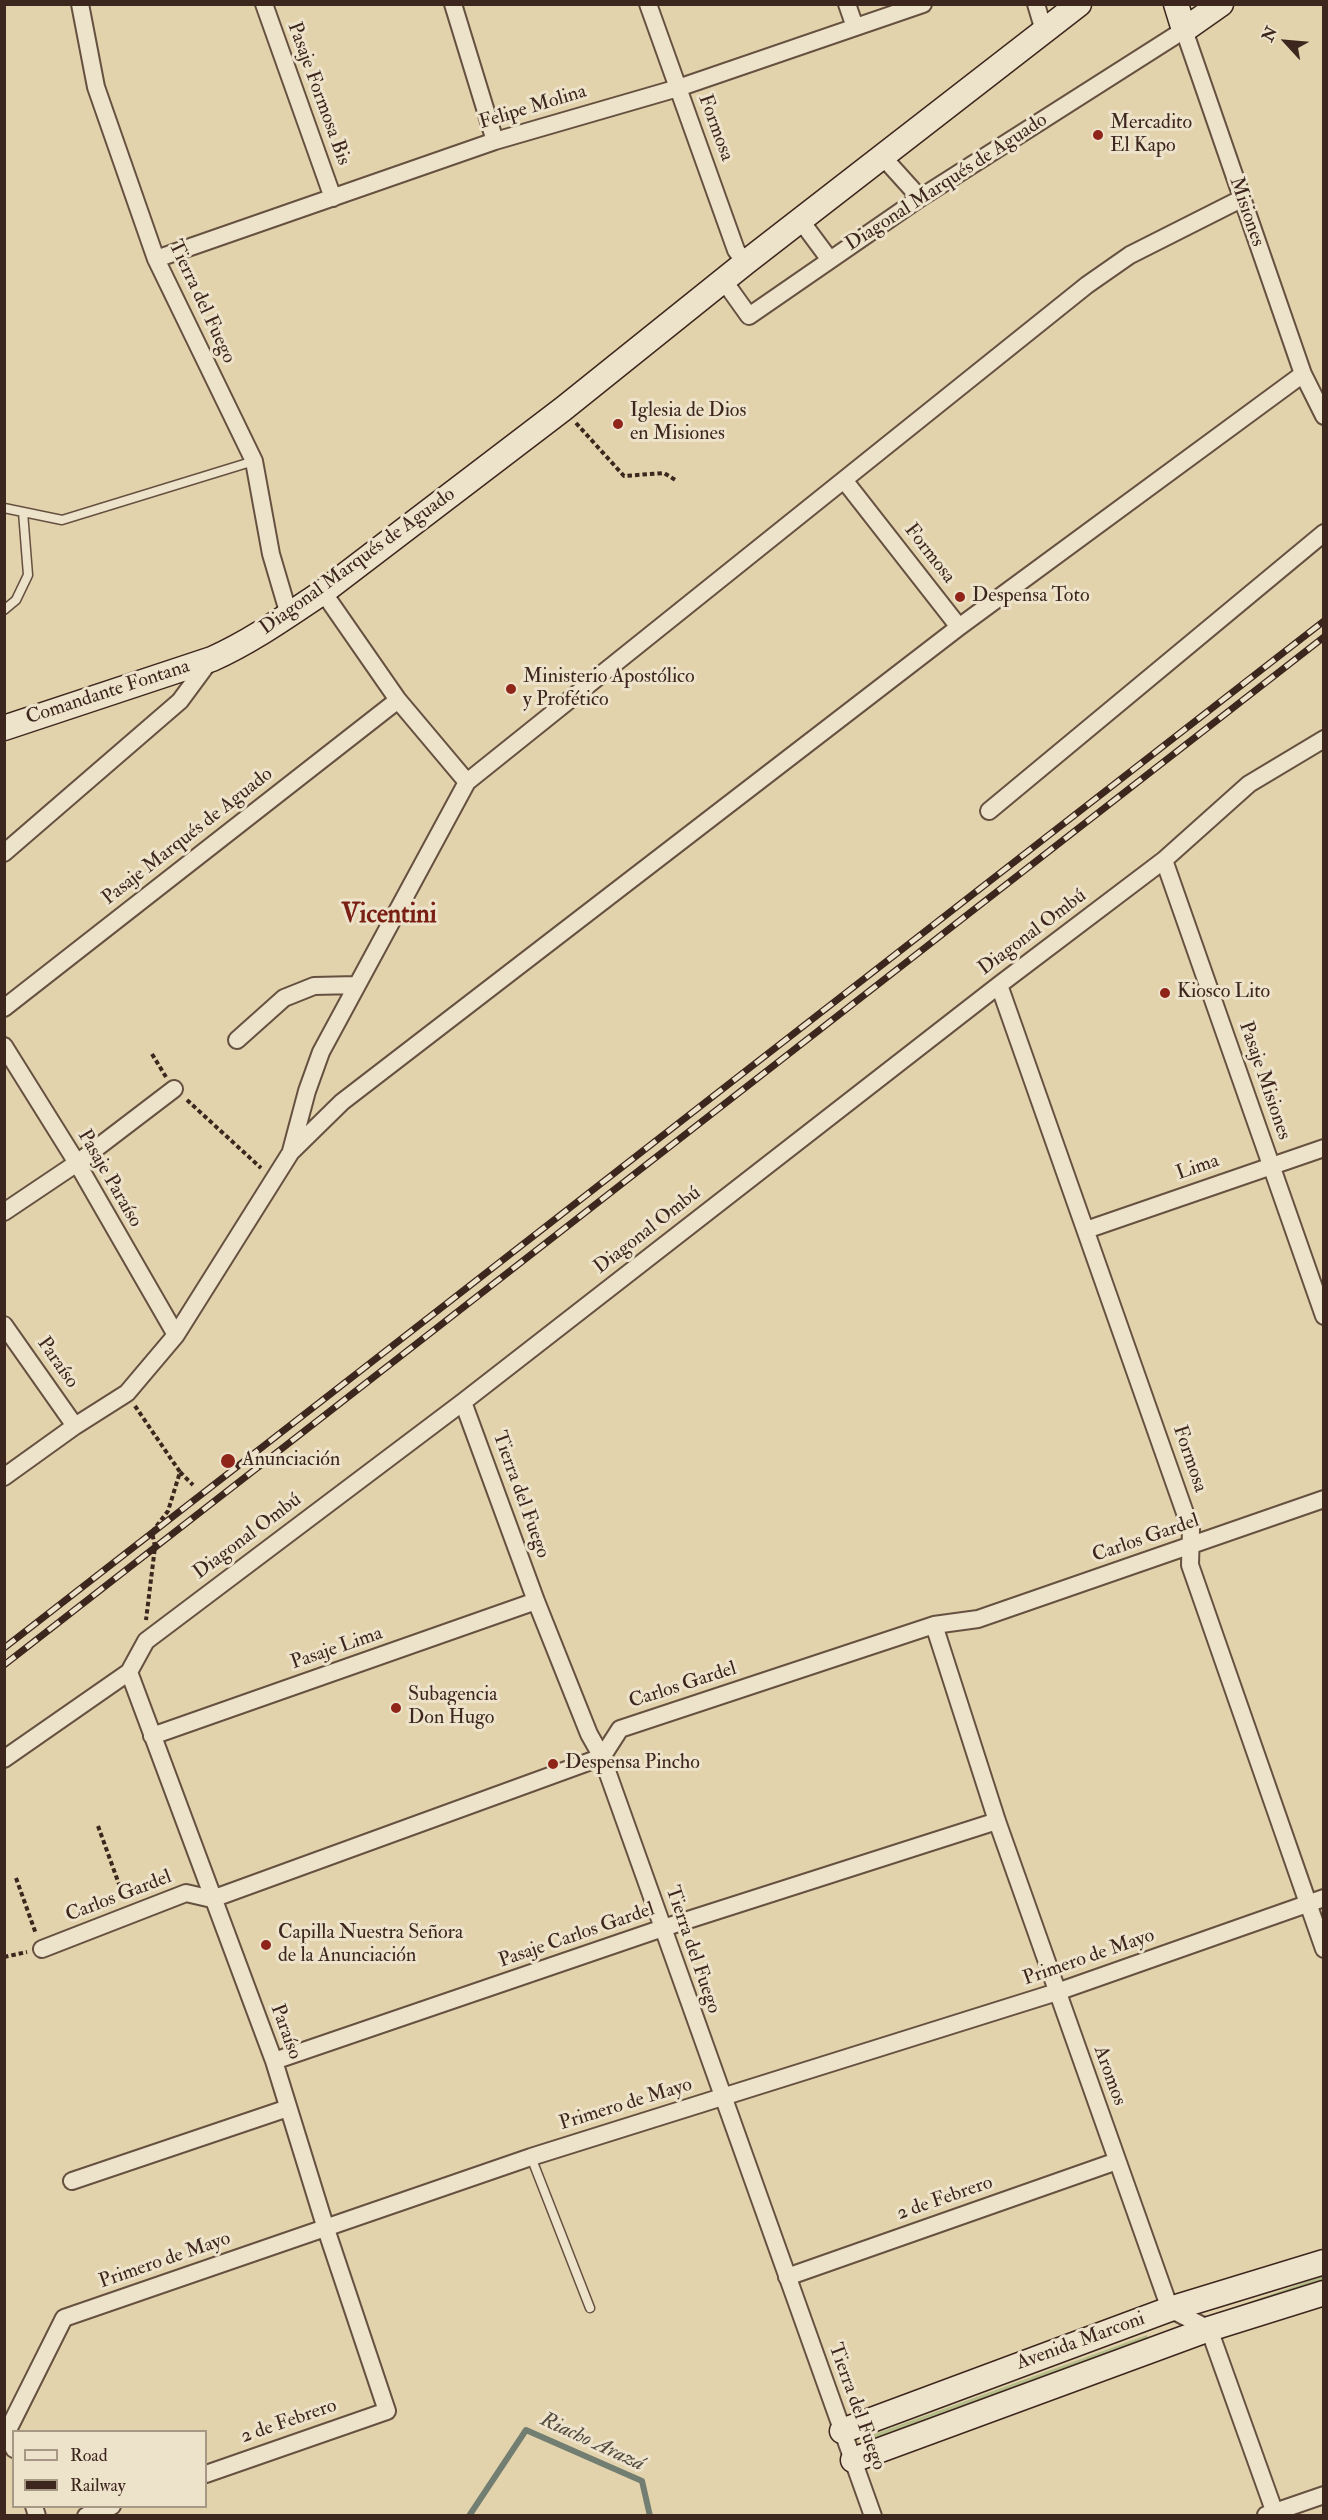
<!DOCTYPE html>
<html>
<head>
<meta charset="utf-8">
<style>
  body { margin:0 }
  #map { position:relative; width:1328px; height:2520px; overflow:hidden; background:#e3d3ad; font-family:"IM FELL Double Pica",serif }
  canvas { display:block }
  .frame { position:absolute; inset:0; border:6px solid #3d261d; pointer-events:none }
  .legend { position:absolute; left:12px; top:2430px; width:195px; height:78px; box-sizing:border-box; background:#ede2ca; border:2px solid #a79785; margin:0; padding:8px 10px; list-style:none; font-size:18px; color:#3d261d }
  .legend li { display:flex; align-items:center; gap:12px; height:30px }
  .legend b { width:30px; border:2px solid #a79785 }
  .north { position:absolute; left:1256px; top:12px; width:60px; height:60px; -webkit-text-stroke:4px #ede2ca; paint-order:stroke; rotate:296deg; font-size:16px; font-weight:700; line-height:24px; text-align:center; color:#3d261d }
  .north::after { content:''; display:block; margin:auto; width:21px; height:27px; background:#3d261d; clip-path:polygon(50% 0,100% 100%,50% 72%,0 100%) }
</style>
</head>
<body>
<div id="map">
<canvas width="1328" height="2520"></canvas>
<div class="frame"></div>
<ul class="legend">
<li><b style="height:8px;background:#ede2ca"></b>Road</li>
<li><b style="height:8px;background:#3d261d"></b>Railway</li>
</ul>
<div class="north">N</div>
</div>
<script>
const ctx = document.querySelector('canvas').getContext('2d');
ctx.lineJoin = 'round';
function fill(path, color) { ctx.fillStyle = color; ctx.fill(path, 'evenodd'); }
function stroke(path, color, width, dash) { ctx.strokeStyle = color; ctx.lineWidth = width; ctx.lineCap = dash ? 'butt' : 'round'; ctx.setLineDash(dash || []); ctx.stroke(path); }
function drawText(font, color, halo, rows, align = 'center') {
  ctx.font = font + ' "IM FELL Double Pica",serif'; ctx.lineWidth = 6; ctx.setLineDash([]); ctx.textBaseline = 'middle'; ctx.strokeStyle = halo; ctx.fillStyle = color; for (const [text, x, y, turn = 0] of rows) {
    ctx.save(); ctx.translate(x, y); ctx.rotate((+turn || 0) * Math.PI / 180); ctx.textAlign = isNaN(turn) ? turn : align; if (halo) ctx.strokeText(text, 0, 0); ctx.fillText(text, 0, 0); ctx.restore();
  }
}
const green = new Path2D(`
  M 1323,2276 L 1323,2282 L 1234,2313 L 1232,2308 Z
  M 1147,2335 L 1149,2341 L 874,2440 L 872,2435 Z`);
const stream = new Path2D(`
  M 469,2516 L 526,2430 L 642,2481 L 650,2516`);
const path = new Path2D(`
  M 576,423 L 624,476 L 664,473 L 677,481
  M 152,1054 L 166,1077
  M 187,1100 L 261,1168
  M 135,1406 L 180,1472 L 168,1511 L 152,1532 L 155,1547 L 146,1620
  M 180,1472 L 193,1485
  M 98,1826 L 124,1898
  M 16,1878 L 36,1934
  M 4,1957 L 27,1952`);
const lane = new Path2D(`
  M 4,508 L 62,520 L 254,461
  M 4,610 L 16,600 L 28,575 L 23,512
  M 531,2157 L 590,2308`);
const street = new Path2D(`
  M 80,4 L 96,87 L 156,259 L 254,461 L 271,554 L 289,615
  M 264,4 L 333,198
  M 453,4 L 495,141
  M 648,4 L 736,250 L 745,263
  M 847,4 L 855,27
  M 1036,4 L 1044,31
  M 883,157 L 920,198
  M 801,221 L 830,260
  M 156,259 L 495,141 L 678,88 L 923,4
  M 724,281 L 749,316 L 920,198 L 1184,30 L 1303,374 L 1324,416
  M 844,480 L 959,627
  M 323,592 L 398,700 L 467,782
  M 989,811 L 1324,533
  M 4,853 L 180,701 L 211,659
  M 1164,860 L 1324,1316
  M 999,985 L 1191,1530 L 1190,1565 L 1324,1949
  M 4,1008 L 398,700
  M 237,1040 L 284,998 L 314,986 L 356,985
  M 4,1046 L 77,1163 L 176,1335
  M 291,1151 L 307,1091 L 321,1052 L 467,782 L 1087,285 L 1130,255 L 1241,199
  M 4,1212 L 77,1163 L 174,1089
  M 1086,1230 L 1324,1148
  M 4,1325 L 75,1426
  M 463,1402 L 536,1601 L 589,1734 L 602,1757 L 873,2516
  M 4,1477 L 75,1426 L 127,1393 L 176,1335 L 291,1152 L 342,1102 L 959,627 L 1303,374
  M 934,1625 L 997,1821 L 1170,2309 L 1209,2329 L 1276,2516
  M 129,1672 L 274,2061 L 326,2229 L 387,2411 L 206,2474
  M 152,1736 L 536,1601
  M 4,1759 L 129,1672 L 146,1641 L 463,1402 L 999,985 L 1164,860 L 1249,784 L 1324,739
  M 42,1949 L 186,1893 L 212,1899 L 602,1757 L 620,1729 L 934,1625 L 978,1619 L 1324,1499
  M 274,2061 L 663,1928 L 997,1821
  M 72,2181 L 288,2108
  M 787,2277 L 1117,2161
  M 14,2449 L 7,2432 L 64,2318 L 531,2157 L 1057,1992 L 1324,1898
  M 34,2506 L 37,2516
  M 1266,2515 L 1324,2495
  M 86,2516 L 112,2506`);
const secondary = new Path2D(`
  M 1176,4 L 1184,30 L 1221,4
  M 4,728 L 212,659 C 252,641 287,616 323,592 L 563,409 L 745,263 L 1079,4
  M 842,2431 L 1170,2309 L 1324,2262
  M 853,2460 L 1209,2329 L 1324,2293`);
const rail = new Path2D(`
  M 4,1648 L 1324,621
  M 4,1665 L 1324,637`);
const markers = [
  [1098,135,6,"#8f2418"],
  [618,424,6,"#8f2418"],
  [960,597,6,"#8f2418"],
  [511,689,6,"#8f2418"],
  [1165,993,6,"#8f2418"],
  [228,1461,8,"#8f2418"],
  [396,1708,6,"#8f2418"],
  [553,1764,6,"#8f2418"],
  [266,1945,6,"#8f2418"]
];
const streetNames = [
  ["Pasaje Formosa Bis",318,94,70],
  ["Felipe Molina",533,108,-17],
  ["Formosa",715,128,70],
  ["Diagonal Marqués de Aguado",947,183,-33],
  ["Misiones",1246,212,71],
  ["Tierra del Fuego",201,302,65],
  ["Formosa",929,554,52],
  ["Diagonal Marqués de Aguado",358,562,-36],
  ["Comandante Fontana",108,693,-18],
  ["Pasaje Marqués de Aguado",188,837,-38],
  ["Diagonal Ombú",1033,933,-37],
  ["Pasaje Misiones",1264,1081,71],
  ["Lima",1198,1168,-19],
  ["Pasaje Paraíso",109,1179,60],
  ["Diagonal Ombú",648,1231,-38],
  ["Paraíso",57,1363,55],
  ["Formosa",1189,1459,71],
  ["Tierra del Fuego",520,1495,70],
  ["Diagonal Ombú",248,1537,-37],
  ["Carlos Gardel",1146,1539,-19],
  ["Pasaje Lima",337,1649,-19],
  ["Carlos Gardel",683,1686,-18],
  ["Carlos Gardel",119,1897,-21],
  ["Pasaje Carlos Gardel",577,1936,-19],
  ["Tierra del Fuego",692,1950,71],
  ["Primero de Mayo",1089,1958,-19],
  ["Paraíso",285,2032,70],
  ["Aromos",1109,2076,70],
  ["Primero de Mayo",626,2105,-17],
  ["2 de Febrero",945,2199,-19],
  ["Primero de Mayo",165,2261,-19],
  ["Avenida Marconi",1081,2342,-20],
  ["Tierra del Fuego",856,2407,70],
  ["2 de Febrero",289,2422,-19]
];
const poiNames = [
  ["Mercadito",1110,124],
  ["El Kapo",1110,147],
  ["Iglesia de Dios",630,412],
  ["en Misiones",630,435],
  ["Despensa Toto",972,597],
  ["Ministerio Apostólico",523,678],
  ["y Profético",523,701],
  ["Kiosco Lito",1177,993],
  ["Anunciación",242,1461],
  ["Subagencia",408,1696],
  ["Don Hugo",408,1719],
  ["Despensa Pincho",565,1764],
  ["Capilla Nuestra Señora",278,1934],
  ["de la Anunciación",278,1957]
];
const waterNames = [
  ["Riacho Arazá",592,2443,25]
];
const districtNames = [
  ["Vicentini",389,916]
];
fill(green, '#b4bc89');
stroke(stream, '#727e71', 6);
stroke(lane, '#665141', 11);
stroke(street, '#665141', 20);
stroke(secondary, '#3d261d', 27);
stroke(path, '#3d261d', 4, [4.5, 3]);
stroke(lane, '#ede2ca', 8);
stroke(street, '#ede2ca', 16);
stroke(secondary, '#ede2ca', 24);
stroke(rail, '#3d261d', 7);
stroke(rail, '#ede2ca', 4.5, [14]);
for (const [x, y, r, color] of markers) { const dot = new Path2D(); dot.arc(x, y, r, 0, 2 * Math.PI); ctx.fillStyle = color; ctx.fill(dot); stroke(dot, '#ede2ca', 2); }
drawText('20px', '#3d261d', '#ede2ca', streetNames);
drawText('20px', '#3d261d', '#ede2ca', poiNames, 'left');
drawText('italic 21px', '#534a40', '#ede2ca', waterNames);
drawText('bold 26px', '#7a1f14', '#ede2ca', districtNames);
</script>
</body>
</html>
